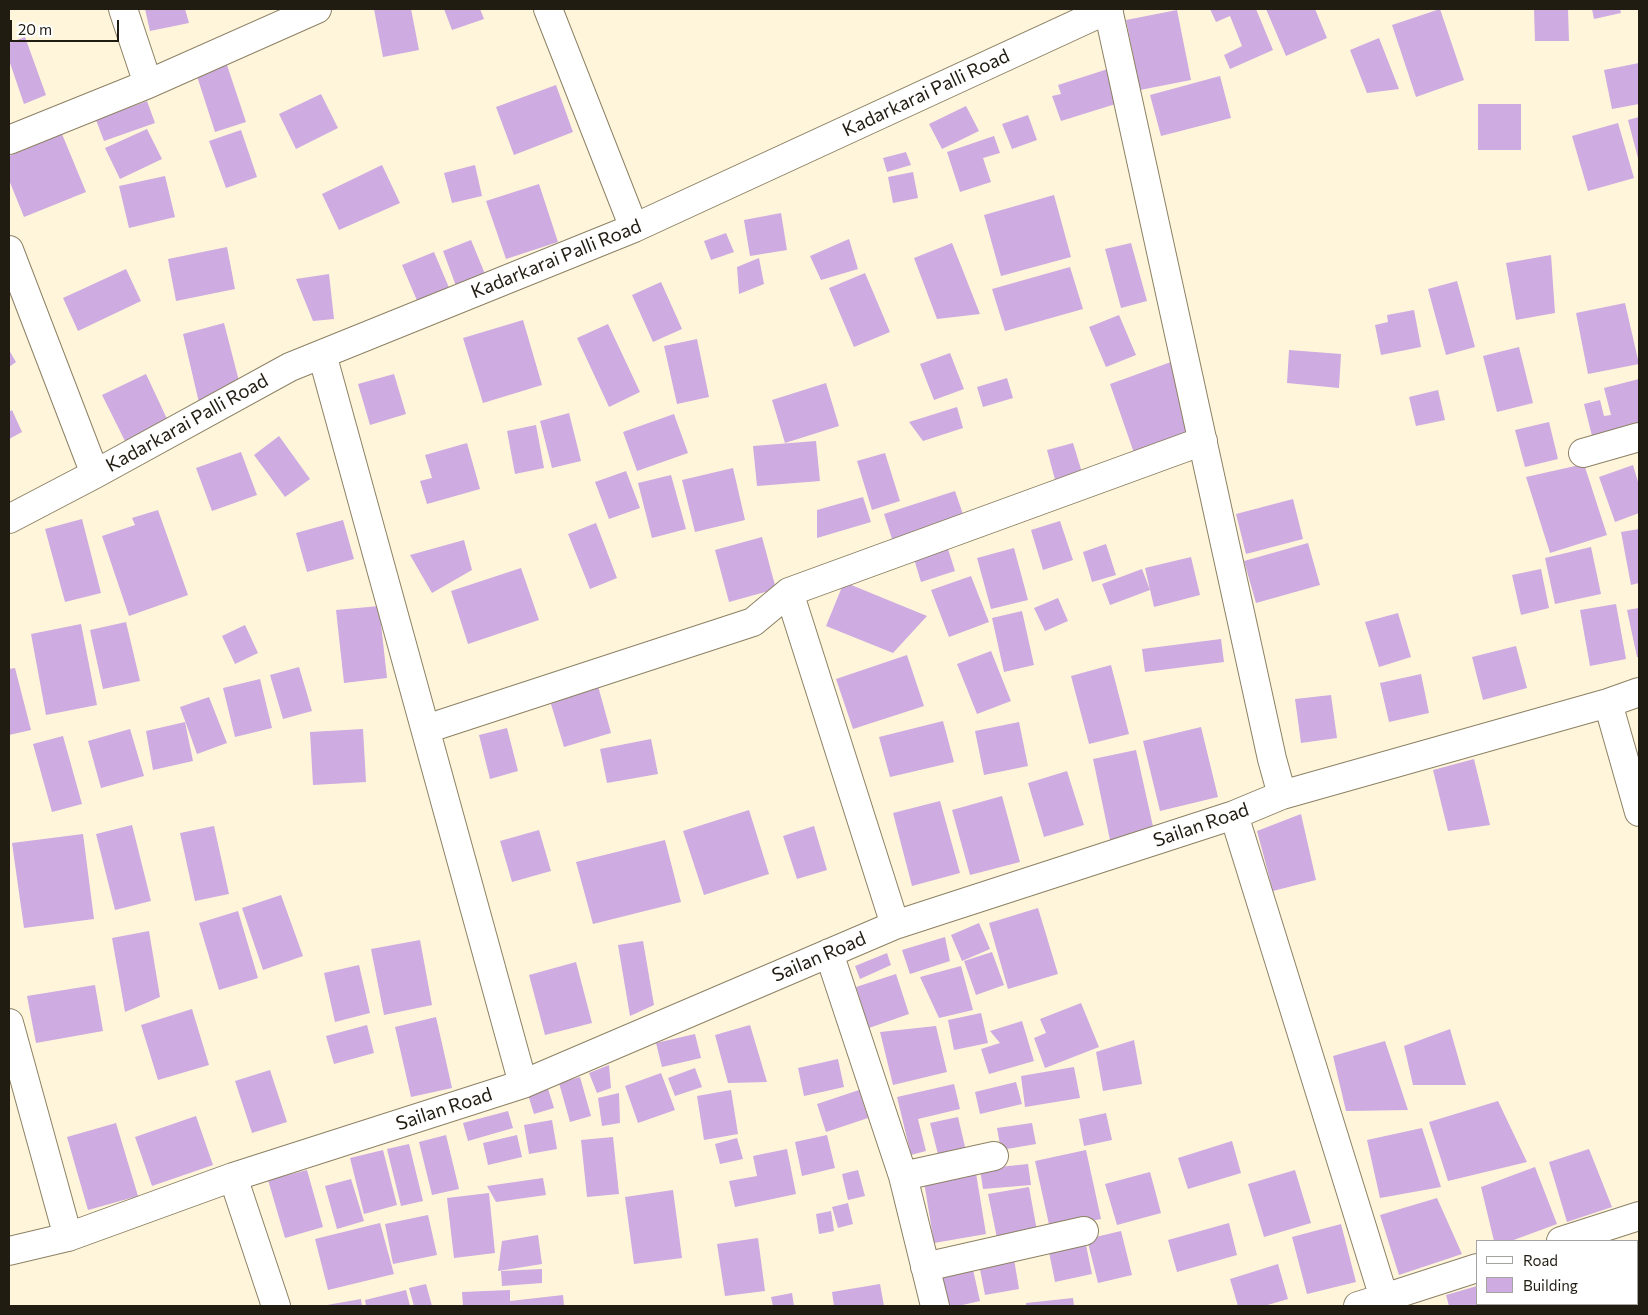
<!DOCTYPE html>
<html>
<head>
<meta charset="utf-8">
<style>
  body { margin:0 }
  #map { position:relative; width:1648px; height:1315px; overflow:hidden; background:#fff5db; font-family:Commissioner,sans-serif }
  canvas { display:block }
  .frame { position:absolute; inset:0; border:10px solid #211c11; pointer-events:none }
  .legend { position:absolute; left:1476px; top:1240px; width:162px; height:65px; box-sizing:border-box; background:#fff; border:1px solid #a6a4a0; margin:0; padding:6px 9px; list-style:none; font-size:15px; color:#211c11 }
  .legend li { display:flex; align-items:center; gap:10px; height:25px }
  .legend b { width:25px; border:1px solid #a6a4a0 }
  .scale { position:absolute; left:10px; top:20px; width:109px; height:22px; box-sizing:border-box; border:2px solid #211c11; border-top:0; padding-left:6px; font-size:15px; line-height:18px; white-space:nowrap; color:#211c11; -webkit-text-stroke:4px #fff; paint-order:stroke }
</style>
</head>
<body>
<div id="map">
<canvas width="1648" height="1315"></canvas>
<div class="frame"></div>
<ul class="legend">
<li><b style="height:6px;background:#fff"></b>Road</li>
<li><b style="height:14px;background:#ceabe1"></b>Building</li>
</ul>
<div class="scale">20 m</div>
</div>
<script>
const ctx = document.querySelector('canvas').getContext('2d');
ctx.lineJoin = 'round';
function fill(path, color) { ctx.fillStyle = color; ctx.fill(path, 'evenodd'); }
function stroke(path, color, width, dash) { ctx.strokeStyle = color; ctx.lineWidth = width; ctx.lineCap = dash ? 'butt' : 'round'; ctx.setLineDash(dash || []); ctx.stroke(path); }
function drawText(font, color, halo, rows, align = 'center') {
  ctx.font = font + ' Commissioner,sans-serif'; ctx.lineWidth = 4; ctx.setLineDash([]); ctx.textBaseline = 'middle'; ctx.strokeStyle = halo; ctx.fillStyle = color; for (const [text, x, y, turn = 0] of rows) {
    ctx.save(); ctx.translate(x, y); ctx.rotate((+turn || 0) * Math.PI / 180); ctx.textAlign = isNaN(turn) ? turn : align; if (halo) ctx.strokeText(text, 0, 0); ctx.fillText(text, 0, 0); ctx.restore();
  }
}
const building = new Path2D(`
  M 145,9 L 185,9 L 189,23 L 150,31 Z
  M 374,9 L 411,9 L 419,50 L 383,57 Z
  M 444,9 L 480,9 L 484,19 L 452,30 Z
  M 1210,9 L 1256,9 L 1273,50 L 1230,69 L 1224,55 L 1242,46 L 1230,16 L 1216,22 Z
  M 1266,9 L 1315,9 L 1327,38 L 1286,56 Z
  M 1440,9 L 1464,80 L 1416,97 L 1392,25 Z
  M 1534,9 L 1568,9 L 1569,41 L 1535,41 Z
  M 1592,9 L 1620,9 L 1621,13 L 1594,19 Z
  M 1177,10 L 1191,80 L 1140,90 L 1126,20 Z
  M 25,37 L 46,95 L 24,104 L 9,60 L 9,43 Z
  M 1379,38 L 1399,89 L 1367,93 L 1350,50 Z
  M 225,59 L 246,122 L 215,132 L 195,70 Z
  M 1639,63 L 1639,104 L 1612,109 L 1604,70 Z
  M 1111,68 L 1122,102 L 1061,121 L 1052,96 L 1061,94 L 1058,85 Z
  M 1220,76 L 1231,118 L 1161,136 L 1150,95 Z
  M 556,85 L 573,132 L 514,155 L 496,107 Z
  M 321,94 L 338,128 L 296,149 L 279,114 Z
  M 147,101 L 155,123 L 104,141 L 96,120 Z
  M 1478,104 L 1521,104 L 1521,150 L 1478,150 Z
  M 966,106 L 979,131 L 942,149 L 929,124 Z
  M 1028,115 L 1037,140 L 1012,149 L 1002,124 Z
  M 1639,117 L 1639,162 L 1628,120 Z
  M 1618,123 L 1634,178 L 1588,191 L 1572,136 Z
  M 147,129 L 162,159 L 120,179 L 105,148 Z
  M 241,130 L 257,177 L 226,188 L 209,141 Z
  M 62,134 L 86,192 L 24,217 L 9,180 L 9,156 Z
  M 994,136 L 1000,153 L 983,158 L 991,182 L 960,192 L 947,152 Z
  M 906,152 L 911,165 L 887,172 L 883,158 Z
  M 382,165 L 400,203 L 339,230 L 322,194 Z
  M 475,165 L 482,196 L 452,203 L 444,173 Z
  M 913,172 L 918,198 L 893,203 L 888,177 Z
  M 165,176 L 175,217 L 129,228 L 119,186 Z
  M 539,184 L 558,242 L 506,259 L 486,201 Z
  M 1054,195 L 1071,257 L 1001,276 L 984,215 Z
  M 781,213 L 787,250 L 750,256 L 744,220 Z
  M 726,233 L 734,252 L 711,260 L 704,241 Z
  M 849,239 L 858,269 L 821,280 L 810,256 Z
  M 471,240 L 485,274 L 456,286 L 443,251 Z
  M 952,243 L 980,314 L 937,319 L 914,258 Z
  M 1131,243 L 1147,301 L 1121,308 L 1105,249 Z
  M 227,247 L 235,289 L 176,301 L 168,259 Z
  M 434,252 L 450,290 L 418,303 L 402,265 Z
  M 1551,255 L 1555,313 L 1516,320 L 1506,263 Z
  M 759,258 L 764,284 L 739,294 L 737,267 Z
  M 1070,267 L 1083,309 L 1005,331 L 992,289 Z
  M 126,269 L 141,301 L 78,331 L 63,298 Z
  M 865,273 L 890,332 L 854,347 L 829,288 Z
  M 329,274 L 334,319 L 313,321 L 296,279 Z
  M 1457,281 L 1475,347 L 1446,355 L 1428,289 Z
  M 661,282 L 682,329 L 653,342 L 632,295 Z
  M 1625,303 L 1639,364 L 1588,374 L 1576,313 Z
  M 1414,310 L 1421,347 L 1381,355 L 1375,325 L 1388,322 L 1387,315 Z
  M 1119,315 L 1136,355 L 1106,367 L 1089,327 Z
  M 523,320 L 542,385 L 483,403 L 463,338 Z
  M 224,323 L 240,385 L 200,407 L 183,334 Z
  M 608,324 L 640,392 L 609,407 L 577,338 Z
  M 697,339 L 709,397 L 677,404 L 664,346 Z
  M 1519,347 L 1533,403 L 1497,412 L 1483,356 Z
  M 9,350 L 16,362 L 9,367 Z
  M 1289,350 L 1341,354 L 1339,388 L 1287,383 Z
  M 950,353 L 964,389 L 934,400 L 920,364 Z
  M 1171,362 L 1195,431 L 1134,453 L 1110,384 Z
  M 146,374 L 168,421 L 125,441 L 102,395 Z
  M 394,374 L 406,414 L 370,425 L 358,384 Z
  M 1007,378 L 1013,398 L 983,407 L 977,387 Z
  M 1639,379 L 1639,428 L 1593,440 L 1584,404 L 1600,400 L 1604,416 L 1611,415 L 1604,388 Z
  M 826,383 L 839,426 L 785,443 L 772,400 Z
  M 1438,390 L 1445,420 L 1416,426 L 1409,397 Z
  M 957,407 L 963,428 L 923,441 L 909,422 Z
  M 12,410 L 22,432 L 9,439 L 9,412 Z
  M 569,413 L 581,461 L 552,468 L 540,421 Z
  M 674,414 L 688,453 L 637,471 L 623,432 Z
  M 1549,422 L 1558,459 L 1525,467 L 1515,430 Z
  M 536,425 L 544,468 L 515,474 L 507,431 Z
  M 279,436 L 310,479 L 285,497 L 254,455 Z
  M 816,441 L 820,481 L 757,486 L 753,446 Z
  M 467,443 L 480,489 L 427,504 L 420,481 L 432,478 L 425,455 Z
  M 1073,443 L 1084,479 L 1057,487 L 1047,450 Z
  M 241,452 L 257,495 L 212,511 L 196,468 Z
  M 885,453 L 900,501 L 872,510 L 857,461 Z
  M 1584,464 L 1607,535 L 1550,553 L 1526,477 Z
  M 1633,465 L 1639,485 L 1639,513 L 1615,522 L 1599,477 Z
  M 733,468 L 745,520 L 695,532 L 682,480 Z
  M 626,471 L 640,508 L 609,519 L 595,482 Z
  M 671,475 L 686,529 L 652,538 L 638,483 Z
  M 955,491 L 965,520 L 894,545 L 884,514 Z
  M 863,497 L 871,522 L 817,538 L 817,510 Z
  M 1293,499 L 1303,539 L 1246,554 L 1236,514 Z
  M 158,510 L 188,595 L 129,616 L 102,536 L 135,525 L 132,518 Z
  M 82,519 L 101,593 L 65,602 L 45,529 Z
  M 343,520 L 354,559 L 307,572 L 296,533 Z
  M 1060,521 L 1073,560 L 1043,570 L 1031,530 Z
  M 596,523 L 617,578 L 590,589 L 568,534 Z
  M 1639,529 L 1639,583 L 1631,585 L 1621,532 Z
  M 762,537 L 776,589 L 729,602 L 715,550 Z
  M 464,540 L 472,570 L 432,593 L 410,555 Z
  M 1308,543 L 1320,585 L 1256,603 L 1244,561 Z
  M 1106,544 L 1116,575 L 1092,582 L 1083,552 Z
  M 1591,547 L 1601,594 L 1555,604 L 1545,558 Z
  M 1014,548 L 1028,600 L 991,609 L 977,558 Z
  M 948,549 L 955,571 L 921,582 L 914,559 Z
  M 1191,557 L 1200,595 L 1154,607 L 1145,568 Z
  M 521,568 L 539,620 L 468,644 L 451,591 Z
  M 1142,569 L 1150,590 L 1110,605 L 1102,584 Z
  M 1541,569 L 1549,608 L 1521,615 L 1512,575 Z
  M 971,576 L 989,622 L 949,637 L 931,590 Z
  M 844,582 L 927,616 L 893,653 L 826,626 Z
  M 1058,598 L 1068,621 L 1045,631 L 1034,608 Z
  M 1616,604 L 1626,659 L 1590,666 L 1580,610 Z
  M 379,606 L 387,678 L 344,683 L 336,610 Z
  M 1639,608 L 1639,657 L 1637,657 L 1627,610 Z
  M 1022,611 L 1034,665 L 1004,672 L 992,618 Z
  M 1398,613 L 1411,657 L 1379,667 L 1365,622 Z
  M 126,622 L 140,681 L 103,689 L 90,630 Z
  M 81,624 L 97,705 L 46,715 L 31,634 Z
  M 245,625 L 258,653 L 235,664 L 222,636 Z
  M 1221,639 L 1224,662 L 1145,672 L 1142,649 Z
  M 1516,646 L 1527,688 L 1483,700 L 1472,657 Z
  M 991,651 L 1011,701 L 977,714 L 957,664 Z
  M 907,655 L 924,706 L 853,729 L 836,679 Z
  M 1111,665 L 1129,734 L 1089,744 L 1071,676 Z
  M 299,667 L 312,711 L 283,719 L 270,675 Z
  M 15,668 L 31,730 L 9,735 L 9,669 Z
  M 1421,674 L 1429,713 L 1389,722 L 1380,683 Z
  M 260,679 L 272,728 L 235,737 L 223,688 Z
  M 598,686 L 611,733 L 564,747 L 551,704 Z
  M 1331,695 L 1337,738 L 1301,743 L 1295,699 Z
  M 209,697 L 227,743 L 197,754 L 180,707 Z
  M 943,721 L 954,762 L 890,777 L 879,737 Z
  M 185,722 L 193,761 L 153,770 L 146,731 Z
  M 1019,722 L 1028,766 L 984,775 L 975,731 Z
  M 1201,727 L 1218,797 L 1160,811 L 1143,741 Z
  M 507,728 L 518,771 L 490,779 L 479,735 Z
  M 130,729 L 144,776 L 101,788 L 88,741 Z
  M 363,729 L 366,782 L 313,785 L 310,732 Z
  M 63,736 L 82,804 L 52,812 L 33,744 Z
  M 651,739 L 658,774 L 607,783 L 600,749 Z
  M 1136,750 L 1154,831 L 1110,840 L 1093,759 Z
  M 1474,759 L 1490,825 L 1448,831 L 1433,770 Z
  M 1067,771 L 1084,825 L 1044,837 L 1028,783 Z
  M 1002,796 L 1020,862 L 970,875 L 952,810 Z
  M 940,801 L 960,873 L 912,886 L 893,813 Z
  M 749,810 L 769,874 L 704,895 L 683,831 Z
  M 1301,814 L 1316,880 L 1273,891 L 1257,831 Z
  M 132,825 L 151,901 L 115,910 L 96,834 Z
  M 214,826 L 229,894 L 195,901 L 180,833 Z
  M 814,826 L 827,870 L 797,879 L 783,836 Z
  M 539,830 L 551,871 L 512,882 L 500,841 Z
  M 83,834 L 94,919 L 24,928 L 12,843 Z
  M 665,840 L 681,902 L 593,924 L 576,862 Z
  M 281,895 L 303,956 L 263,970 L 242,908 Z
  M 1038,908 L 1058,974 L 1008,989 L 989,923 Z
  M 238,911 L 258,978 L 219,990 L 199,923 Z
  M 979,923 L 990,949 L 962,961 L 951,935 Z
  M 149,931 L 160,997 L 125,1012 L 112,938 Z
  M 945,937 L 950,961 L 910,974 L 902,950 Z
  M 420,940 L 432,1005 L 384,1015 L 371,949 Z
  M 643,941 L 654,1005 L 630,1016 L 618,945 Z
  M 992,952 L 1004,985 L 976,995 L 964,961 Z
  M 887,953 L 891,965 L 860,979 L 855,966 Z
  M 576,962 L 592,1023 L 545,1035 L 529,975 Z
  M 359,965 L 370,1013 L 335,1022 L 324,973 Z
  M 961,966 L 973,1010 L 939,1018 L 920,977 Z
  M 896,974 L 909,1014 L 869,1028 L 856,987 Z
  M 95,985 L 103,1031 L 36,1043 L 27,996 Z
  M 1081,1003 L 1099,1047 L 1045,1068 L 1034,1038 L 1046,1033 L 1040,1019 Z
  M 192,1009 L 209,1065 L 158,1080 L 141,1025 Z
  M 981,1013 L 988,1043 L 954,1050 L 948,1020 Z
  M 436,1017 L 452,1088 L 411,1097 L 395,1027 Z
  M 1022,1021 L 1034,1061 L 989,1074 L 981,1049 L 1000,1043 L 990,1031 Z
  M 367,1025 L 374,1053 L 334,1064 L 326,1036 Z
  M 750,1025 L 767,1082 L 728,1083 L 715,1035 Z
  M 936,1026 L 947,1072 L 893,1085 L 880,1032 Z
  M 1450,1029 L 1466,1085 L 1413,1085 L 1404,1046 Z
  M 695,1034 L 701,1058 L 662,1067 L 656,1043 Z
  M 1134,1040 L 1142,1084 L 1103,1091 L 1096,1052 Z
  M 1385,1041 L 1408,1110 L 1346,1111 L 1333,1056 Z
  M 838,1059 L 844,1087 L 804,1096 L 798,1068 Z
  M 609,1065 L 611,1088 L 597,1093 L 589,1073 Z
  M 1074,1067 L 1080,1098 L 1025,1107 L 1021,1076 Z
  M 695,1068 L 702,1087 L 675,1096 L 668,1078 Z
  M 270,1070 L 287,1122 L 252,1133 L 235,1081 Z
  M 661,1073 L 675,1110 L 638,1123 L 625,1086 Z
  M 580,1077 L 591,1116 L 570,1122 L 559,1083 Z
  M 546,1082 L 554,1108 L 534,1114 L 526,1088 Z
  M 1016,1082 L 1022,1104 L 980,1114 L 975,1092 Z
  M 954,1084 L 960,1109 L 918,1119 L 926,1151 L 911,1155 L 897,1097 Z
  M 731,1090 L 738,1134 L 704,1140 L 697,1096 Z
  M 859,1090 L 868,1118 L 826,1132 L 817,1104 Z
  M 619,1093 L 620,1123 L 602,1126 L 598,1098 Z
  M 1498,1101 L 1527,1162 L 1448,1181 L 1429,1122 Z
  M 508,1111 L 513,1128 L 468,1141 L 463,1123 Z
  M 1106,1113 L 1112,1140 L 1084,1146 L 1079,1119 Z
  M 196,1116 L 213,1165 L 152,1186 L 135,1137 Z
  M 958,1117 L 966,1151 L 939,1158 L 930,1123 Z
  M 552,1120 L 557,1149 L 529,1154 L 524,1125 Z
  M 116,1123 L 138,1196 L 88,1210 L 67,1137 Z
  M 1032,1123 L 1036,1144 L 1001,1150 L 997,1128 Z
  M 1422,1128 L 1441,1187 L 1380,1198 L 1367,1140 Z
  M 446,1135 L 459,1189 L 432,1195 L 419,1142 Z
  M 517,1135 L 522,1157 L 488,1165 L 483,1143 Z
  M 827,1135 L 835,1168 L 802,1176 L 795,1142 Z
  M 613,1137 L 619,1194 L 587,1197 L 581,1140 Z
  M 737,1138 L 743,1159 L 720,1164 L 715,1144 Z
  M 1232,1141 L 1241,1173 L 1188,1189 L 1178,1158 Z
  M 409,1144 L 423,1201 L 401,1206 L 387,1149 Z
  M 787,1149 L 796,1194 L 735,1207 L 729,1181 L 757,1176 L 753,1156 Z
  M 1589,1149 L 1612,1207 L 1567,1222 L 1549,1162 Z
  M 383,1150 L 397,1205 L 364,1214 L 350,1158 Z
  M 1086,1150 L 1101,1219 L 1050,1229 L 1035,1161 Z
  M 1028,1164 L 1031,1185 L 983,1189 L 980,1169 Z
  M 1535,1167 L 1557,1224 L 1511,1241 L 1494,1241 L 1481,1187 Z
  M 307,1170 L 323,1227 L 285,1238 L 268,1180 Z
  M 858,1170 L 865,1196 L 848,1200 L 842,1174 Z
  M 1295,1170 L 1311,1223 L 1264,1237 L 1248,1184 Z
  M 1150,1172 L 1161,1213 L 1117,1225 L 1105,1184 Z
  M 976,1173 L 986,1234 L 934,1243 L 924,1182 Z
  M 543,1178 L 546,1195 L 496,1202 L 487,1186 Z
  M 351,1179 L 364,1221 L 337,1229 L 325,1186 Z
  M 1029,1187 L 1037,1231 L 997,1238 L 988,1194 Z
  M 673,1190 L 682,1258 L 634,1264 L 625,1197 Z
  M 489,1193 L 495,1253 L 454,1258 L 447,1198 Z
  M 1437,1198 L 1462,1254 L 1399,1275 L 1380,1215 Z
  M 848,1203 L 853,1224 L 838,1228 L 832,1207 Z
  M 831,1211 L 834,1231 L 819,1234 L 816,1214 Z
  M 428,1215 L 437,1255 L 393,1264 L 385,1224 Z
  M 380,1223 L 394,1274 L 328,1290 L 315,1239 Z
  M 1229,1223 L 1237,1255 L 1177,1272 L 1168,1240 Z
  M 1341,1224 L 1356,1282 L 1307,1294 L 1292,1237 Z
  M 1121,1231 L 1132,1275 L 1098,1283 L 1087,1239 Z
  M 538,1235 L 542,1264 L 498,1271 L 502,1241 Z
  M 758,1238 L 765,1291 L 725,1296 L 717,1244 Z
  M 1086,1245 L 1092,1274 L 1055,1282 L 1049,1252 Z
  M 1639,1246 L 1639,1274 L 1637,1274 L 1637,1247 Z
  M 1013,1253 L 1019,1289 L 985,1295 L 978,1259 Z
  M 1278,1264 L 1288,1299 L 1264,1306 L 1238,1306 L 1230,1279 Z
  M 972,1265 L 980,1301 L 958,1306 L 949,1306 L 941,1273 Z
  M 542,1269 L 542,1283 L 502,1286 L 501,1271 Z
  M 1639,1275 L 1639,1293 L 1638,1293 L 1637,1276 Z
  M 426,1284 L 432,1306 L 414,1306 L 409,1288 Z
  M 880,1284 L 884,1306 L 834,1306 L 832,1292 Z
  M 1477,1286 L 1477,1304 L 1487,1304 L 1488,1306 L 1449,1306 L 1446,1295 Z
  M 406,1290 L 410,1306 L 366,1306 L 365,1300 Z
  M 510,1290 L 510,1301 L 563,1295 L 564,1306 L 463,1306 L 462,1292 Z
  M 792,1293 L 794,1306 L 773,1306 L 771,1297 Z
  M 1073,1298 L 1074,1306 L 1026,1306 L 1026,1303 Z
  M 361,1299 L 362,1306 L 327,1306 L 327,1305 Z
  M 1509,1304 L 1571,1304 L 1572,1306 L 1510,1306 Z
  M 1583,1304 L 1602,1304 L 1603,1306 L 1584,1306 Z
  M 1606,1304 L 1626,1304 L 1607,1306 Z`);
const minor = new Path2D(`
  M 123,9 L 148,84
  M 548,9 L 634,228
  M 1108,9 L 1272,759 L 1282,795
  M 9,140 L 148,84 L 317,9
  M 9,250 L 95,474
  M 322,354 L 523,1084
  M 1583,453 L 1639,437
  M 9,519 L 95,474 L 290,367 L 634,228 L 1109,9
  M 789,592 L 895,925
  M 1608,703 L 1639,812
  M 426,729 L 753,622 L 789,592 L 1203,441
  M 1234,815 L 1384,1298 L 1358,1306
  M 829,953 L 903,1176 L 935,1306
  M 9,1023 L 68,1237
  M 903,1176 L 994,1156
  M 233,1177 L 276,1306
  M 1561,1241 L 1639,1216
  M 9,1251 L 68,1237 L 233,1177 L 523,1084 L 895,925 L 1234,815 L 1282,795 L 1608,703 L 1639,692
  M 925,1267 L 1084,1231
  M 1384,1298 L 1477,1268`);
const streetNames = [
  ["Kadarkarai Palli Road",926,93,-25],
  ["Kadarkarai Palli Road",556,259,-22],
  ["Kadarkarai Palli Road",187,423,-29],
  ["Sailan Road",1201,825,-19],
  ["Sailan Road",819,957,-23],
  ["Sailan Road",444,1109,-18]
];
fill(building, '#ceabe1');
stroke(minor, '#8c8164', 30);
stroke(minor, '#fff', 28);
drawText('19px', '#211c11', '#fff', streetNames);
</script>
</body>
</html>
